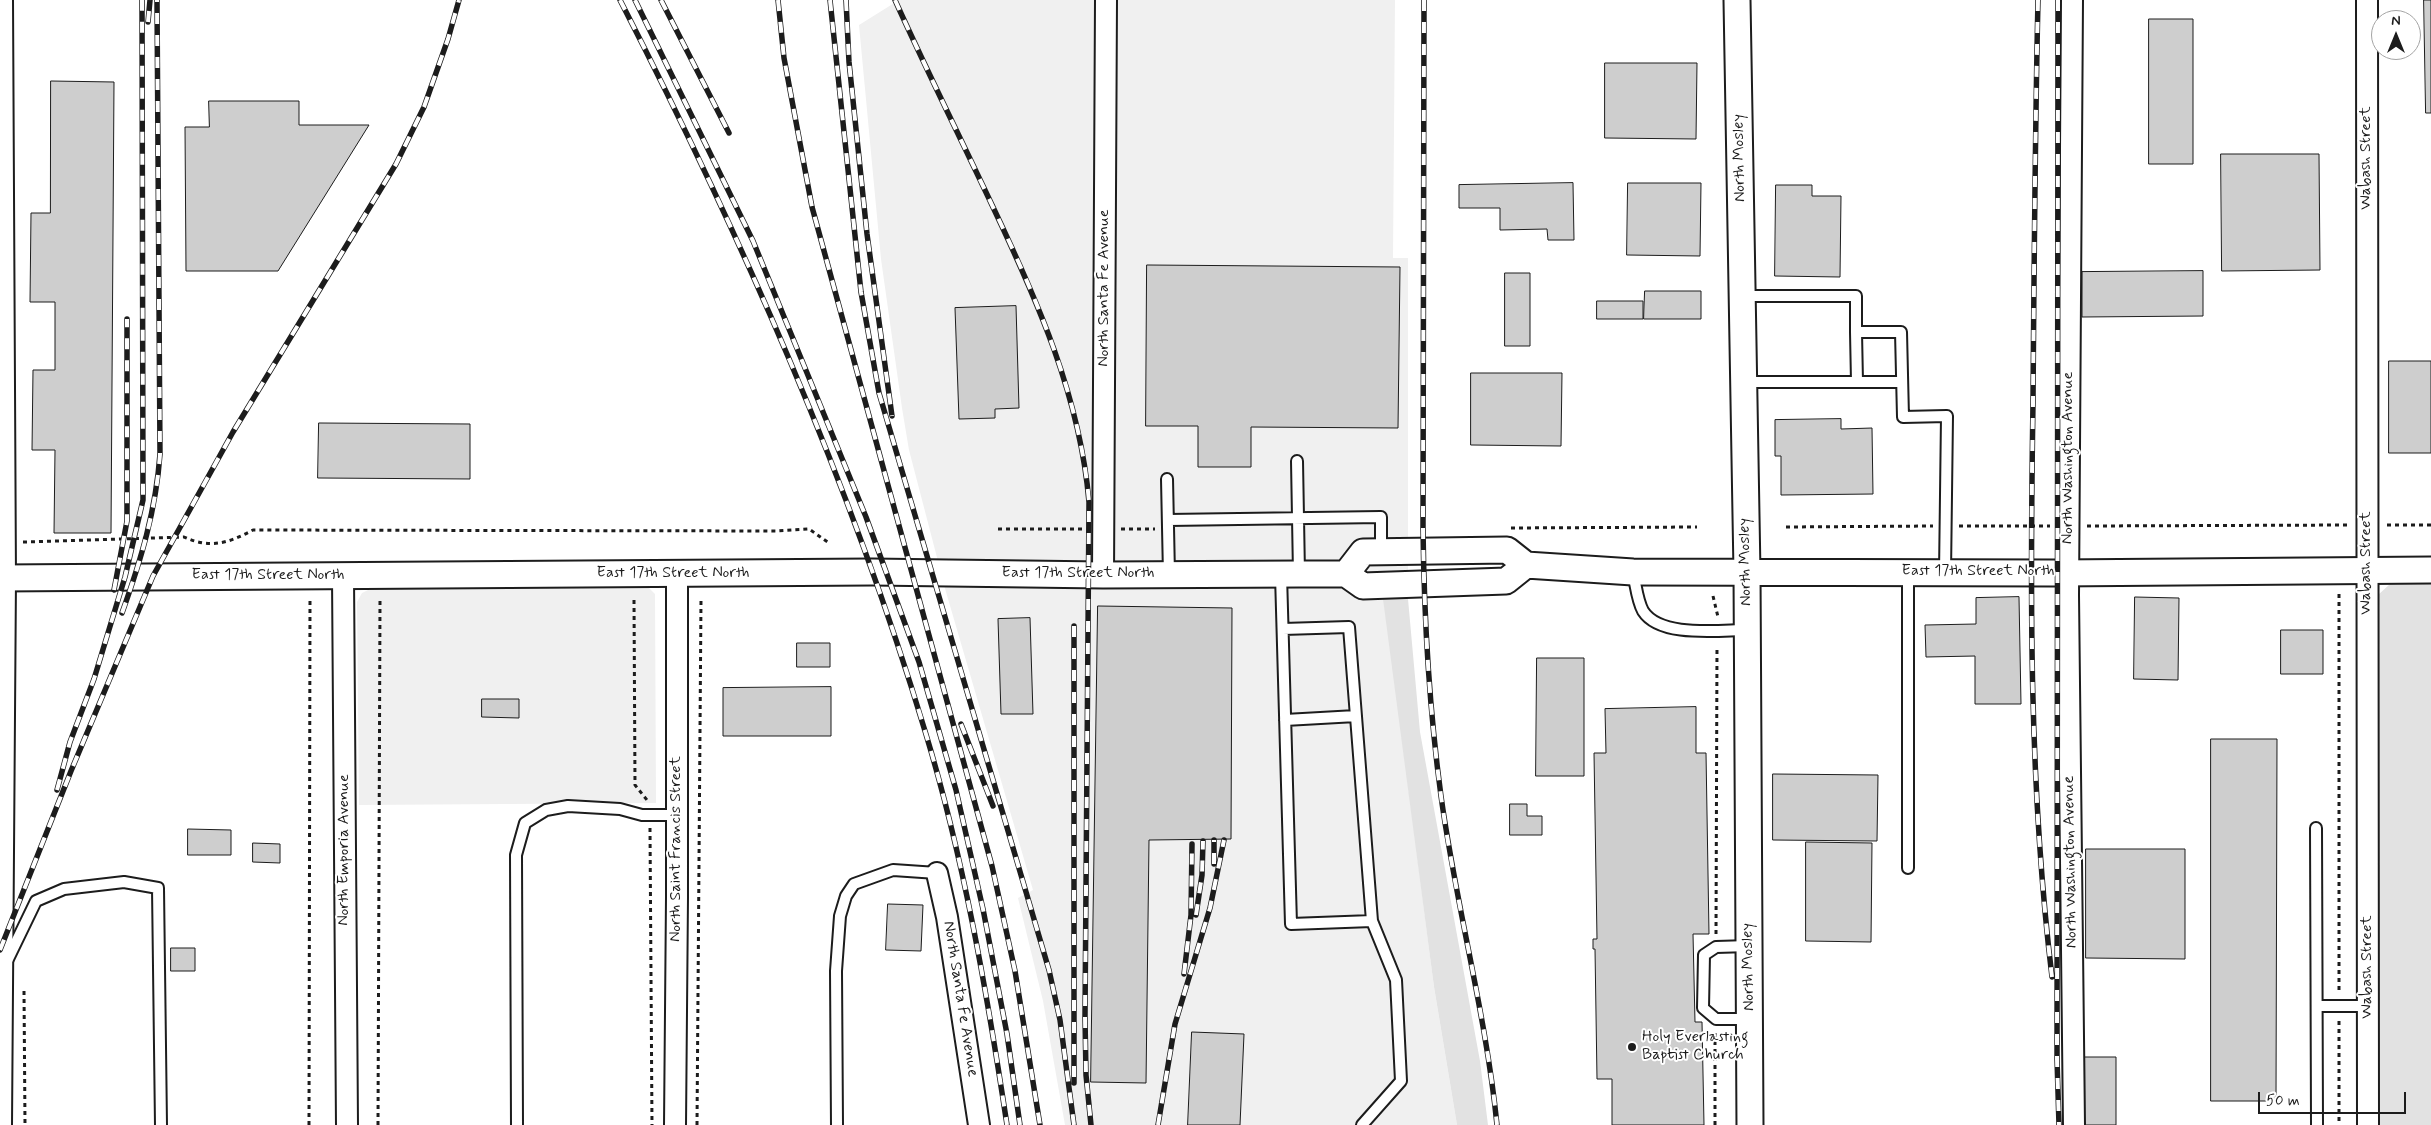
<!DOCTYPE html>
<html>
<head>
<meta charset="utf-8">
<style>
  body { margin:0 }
  #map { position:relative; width:2431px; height:1125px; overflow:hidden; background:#fff; font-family:Mynerve,sans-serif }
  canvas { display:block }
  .north { position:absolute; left:2371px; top:10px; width:50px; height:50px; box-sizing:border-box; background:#fff; border:1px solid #a4a4a4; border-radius:50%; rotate:0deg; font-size:14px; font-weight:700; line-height:20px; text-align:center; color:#1c1c1c }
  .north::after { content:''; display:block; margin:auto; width:18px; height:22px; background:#1c1c1c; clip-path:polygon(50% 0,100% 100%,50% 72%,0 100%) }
  .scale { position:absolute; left:2258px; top:1092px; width:148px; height:22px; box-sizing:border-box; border:2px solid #1c1c1c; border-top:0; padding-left:6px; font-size:15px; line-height:18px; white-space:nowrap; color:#1c1c1c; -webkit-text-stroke:4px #fff; paint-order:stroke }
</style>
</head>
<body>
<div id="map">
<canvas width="2431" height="1125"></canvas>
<div class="north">N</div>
<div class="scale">50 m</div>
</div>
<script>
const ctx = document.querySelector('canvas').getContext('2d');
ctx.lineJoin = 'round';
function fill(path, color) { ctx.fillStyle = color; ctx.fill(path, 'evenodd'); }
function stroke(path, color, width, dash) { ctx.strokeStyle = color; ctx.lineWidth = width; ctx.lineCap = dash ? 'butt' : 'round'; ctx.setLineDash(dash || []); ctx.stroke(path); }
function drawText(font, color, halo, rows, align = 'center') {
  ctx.font = font + ' Mynerve,sans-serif'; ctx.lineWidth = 4; ctx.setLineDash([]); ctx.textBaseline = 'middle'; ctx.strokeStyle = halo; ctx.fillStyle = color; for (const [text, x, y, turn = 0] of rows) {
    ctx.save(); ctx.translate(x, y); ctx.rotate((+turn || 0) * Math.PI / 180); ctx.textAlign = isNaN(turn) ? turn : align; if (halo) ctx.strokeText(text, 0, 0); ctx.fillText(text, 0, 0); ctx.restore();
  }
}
const built = new Path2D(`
  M 899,0 L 1395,0 L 1393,258 L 1408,258 L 1408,598 L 1384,599 L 1434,987 L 1457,1125 L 1065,1125 L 1043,1001 L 1018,898 L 1033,890 L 946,592 L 909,450 L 902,408 L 881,259 L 859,25 Z
  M 648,587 L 655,594 L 656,803 L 359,805 L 357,602 L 362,593 L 370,589 Z`);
const green = new Path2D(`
  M 2390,584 L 2431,584 L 2431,1125 L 2379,1125 L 2378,595 Z
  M 1383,599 L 1408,599 L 1420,732 L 1480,1061 L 1488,1125 L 1457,1125 L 1434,987 Z`);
const building = new Path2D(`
  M 2424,0 L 2431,0 L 2431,113 L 2426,113 Z
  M 2149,19 L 2193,19 L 2193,164 L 2149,164 Z
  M 1605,63 L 1697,63 L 1696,139 L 1605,138 Z
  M 51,81 L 114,82 L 111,533 L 54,533 L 55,450 L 32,450 L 33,370 L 55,370 L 55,302 L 30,302 L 31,213 L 50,213 Z
  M 209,101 L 299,101 L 299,125 L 369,125 L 278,271 L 186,271 L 185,127 L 209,127 Z
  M 2221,154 L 2319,154 L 2320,270 L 2222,271 Z
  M 1573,183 L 1574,240 L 1548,240 L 1547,229 L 1500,230 L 1500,208 L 1459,208 L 1459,185 Z
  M 1628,183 L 1701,183 L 1700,256 L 1627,255 Z
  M 1776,185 L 1812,185 L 1812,196 L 1841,196 L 1840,277 L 1775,276 Z
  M 1147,265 L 1400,267 L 1398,428 L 1251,427 L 1251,467 L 1198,467 L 1198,426 L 1146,426 Z
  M 2203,271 L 2203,316 L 2082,317 L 2082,272 Z
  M 1505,273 L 1530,273 L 1530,346 L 1505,346 Z
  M 1645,291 L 1701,291 L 1701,319 L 1644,319 Z
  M 1597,301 L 1643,301 L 1643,319 L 1597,319 Z
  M 1016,306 L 1019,408 L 995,409 L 995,418 L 959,419 L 955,308 Z
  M 2389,361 L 2431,361 L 2431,453 L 2389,453 Z
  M 1471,373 L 1562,373 L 1561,446 L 1471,445 Z
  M 1841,419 L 1841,429 L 1872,428 L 1873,494 L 1781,495 L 1781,456 L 1775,456 L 1775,420 Z
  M 319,423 L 470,424 L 470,479 L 318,478 Z
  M 2019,597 L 2021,704 L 1975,704 L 1975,656 L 1926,657 L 1925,625 L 1976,624 L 1976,598 Z
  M 2135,597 L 2179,598 L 2178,680 L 2134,679 Z
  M 1098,606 L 1232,608 L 1231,839 L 1149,840 L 1146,1083 L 1091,1082 Z
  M 1030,618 L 1033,714 L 1001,714 L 998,619 Z
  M 2281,630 L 2323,630 L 2323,674 L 2281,674 Z
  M 797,643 L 830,643 L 830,667 L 797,667 Z
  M 1537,658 L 1584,658 L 1584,776 L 1536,776 Z
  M 831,687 L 831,736 L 723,736 L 723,688 Z
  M 482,699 L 519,699 L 519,718 L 482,717 Z
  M 1696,707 L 1696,753 L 1706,753 L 1709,934 L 1693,934 L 1695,1022 L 1702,1022 L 1704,1125 L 1612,1125 L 1612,1079 L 1597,1079 L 1595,949 L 1593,949 L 1593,939 L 1597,939 L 1594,753 L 1606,753 L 1605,709 Z
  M 2211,739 L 2277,739 L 2276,1101 L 2211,1101 Z
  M 1773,774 L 1878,775 L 1877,841 L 1773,840 Z
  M 1510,804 L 1527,804 L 1527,816 L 1542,816 L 1542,835 L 1510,835 Z
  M 188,829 L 231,830 L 231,855 L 188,855 Z
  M 1806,842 L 1872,843 L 1871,942 L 1806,941 Z
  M 253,843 L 280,844 L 280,863 L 253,862 Z
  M 2086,849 L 2185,849 L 2185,959 L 2086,958 Z
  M 888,904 L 923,905 L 921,951 L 886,950 Z
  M 171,948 L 195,948 L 195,971 L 171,971 Z
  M 1192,1032 L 1244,1034 L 1240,1125 L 1188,1125 Z
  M 2080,1057 L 2116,1057 L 2116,1125 L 2080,1125 Z`);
const path = new Path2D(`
  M 2387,525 L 2431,525
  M 1959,526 L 2050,526
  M 2087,526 L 2348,525
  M 1786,527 L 1933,526
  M 1511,528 L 1697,527
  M 998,529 L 1085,529
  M 1121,529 L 1155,529
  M 23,542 L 184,537 C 210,549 229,543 253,530 L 777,531 L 809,529 L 829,543
  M 2339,594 L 2339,992
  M 1713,596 L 1718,617
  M 634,600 L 635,785 L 647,800
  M 650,828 L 652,1125
  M 1716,934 L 1717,646
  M 24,991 L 25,1125
  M 2339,1021 L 2339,1125
  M 309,1125 L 310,600
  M 378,1125 L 380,600
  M 697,1125 L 701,599
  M 1715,1125 L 1715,1033`);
const service = new Path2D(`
  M 1742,296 L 1856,296 L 1856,332 L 1901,332 L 1903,417 L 1947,416 L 1945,573
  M 1856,332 L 1857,382
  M 1744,382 L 1902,382
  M 1297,461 L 1299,574
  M 1167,479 L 1169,575
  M 1168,520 L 1381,517 L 1381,551
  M 1633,573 C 1636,585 1637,600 1643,611 C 1660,638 1719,630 1747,630
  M 1908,573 L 1908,868
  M 1281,575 L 1291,924 L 1372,921 L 1349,627 L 1283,629
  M 1285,720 L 1356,716
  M 2316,828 L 2317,1125
  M 1749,946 L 1716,947 L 1704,955 L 1703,1008 L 1716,1019 L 1750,1019
  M 7,961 L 36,901 L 64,889 L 124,882 L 158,888 L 161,1125
  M 2317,1006 L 2368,1006
  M 517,1125 L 516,855 L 525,823 L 546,810 L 568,806 L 620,809 L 642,815 L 677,815
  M 837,1125 L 836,971 L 840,916 L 846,896 L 854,884 L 893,870 L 937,873
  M 1362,1125 L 1401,1081 L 1396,980 L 1372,921`);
const minor = new Path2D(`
  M 2072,0 L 2068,595 L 2074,1125
  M 2367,0 L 2368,1125
  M 1103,575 L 1106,0
  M 343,576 L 347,1125
  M 937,873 L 947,917 L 979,1125
  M 1,1125 L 5,578 L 2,0
  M 675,1125 L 677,897 L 677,574`);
const tertiary = new Path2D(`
  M 1737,0 L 1747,572 L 1750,1125
  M 1346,574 L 1363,552 L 1507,550 L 1526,565 L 1633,572 L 2057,573 L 2431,570
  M 0,578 L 872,572 L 1103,575 L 1299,574 L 1346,574 L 1363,586 L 1506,581 L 1526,565`);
const rail = new Path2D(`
  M 620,0 C 740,234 849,479 925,731 C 964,859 987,993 1007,1125
  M 635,0 L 753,241 L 866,517 L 919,662 L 956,790 L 983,909 L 1007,1034 L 1020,1125
  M 661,0 L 729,133
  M 778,0 L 784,58 L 812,207 L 992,866 L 1015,971 L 1040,1125
  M 830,0 L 861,292 L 879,393 L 1049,970 L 1060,1020 L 1074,1125
  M 846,0 L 849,62 L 867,234 L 892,416
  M 895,0 C 926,69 960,137 992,205 C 1037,300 1080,396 1089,502 L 1085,1017 L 1086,1075 L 1091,1125
  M 1424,0 L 1423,528 C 1424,617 1429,707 1441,796 C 1456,906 1486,1014 1497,1125
  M 2038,0 C 2035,134 2034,269 2033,403 C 2030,594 2029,787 2052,977
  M 2058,0 L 2057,1059 L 2059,1125
  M 148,22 L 150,0
  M 114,590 L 127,521 L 127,319
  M 122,613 C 141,560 156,510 160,454 L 157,0
  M 1074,626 L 1074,1083
  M 961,724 L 993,806
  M 57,790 L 70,742 L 94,679 L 125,577 L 143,500 L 142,0
  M 1214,864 L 1214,840
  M 1196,915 L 1202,875 L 1203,841
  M 0,950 L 71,771 L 153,576 L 233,432 L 396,164 L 424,107 L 448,39 L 459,0
  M 1184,974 L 1191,915 L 1192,844
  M 1158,1125 L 1175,1024 L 1210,908 L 1224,840`);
const markers = [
  [1632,1047,5,"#1c1c1c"]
];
const streetNames = [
  ["North Mosley",1740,158,-91],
  ["Wabash Street",2367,158,-90],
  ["North Santa Fe Avenue",1105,288,-90],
  ["North Washington Avenue",2069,458,-90],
  ["North Mosley",1746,562,-91],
  ["Wabash Street",2367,563,-90],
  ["East 17th Street North",1978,572],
  ["East 17th Street North",673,574],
  ["East 17th Street North",1078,574],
  ["East 17th Street North",268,576],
  ["North Saint Francis Street",677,849,-90],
  ["North Emporia Avenue",345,850,-90],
  ["North Washington Avenue",2071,862,-91],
  ["North Mosley",1749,967,-91],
  ["Wabash Street",2368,967,-90],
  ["North Santa Fe Avenue",960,999,81]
];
const poiNames = [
  ["Holy Everlasting",1642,1038],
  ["Baptist Church",1642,1056]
];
fill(built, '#f0f0f0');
fill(green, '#e2e2e2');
fill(building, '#cecece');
stroke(building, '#1c1c1c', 1);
stroke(service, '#1c1c1c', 14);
stroke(minor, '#1c1c1c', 24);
stroke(tertiary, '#1c1c1c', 29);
stroke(path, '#1c1c1c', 3, [4, 4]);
stroke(service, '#fff', 10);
stroke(minor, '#fff', 20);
stroke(tertiary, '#fff', 25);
stroke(rail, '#1c1c1c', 5.5);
stroke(rail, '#fff', 4, [11]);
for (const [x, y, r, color] of markers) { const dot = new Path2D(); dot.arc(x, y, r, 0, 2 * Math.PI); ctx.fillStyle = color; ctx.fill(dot); stroke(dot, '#fff', 2); }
drawText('16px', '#1c1c1c', '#fff', streetNames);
drawText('16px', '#1c1c1c', '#fff', poiNames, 'left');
</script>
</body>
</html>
